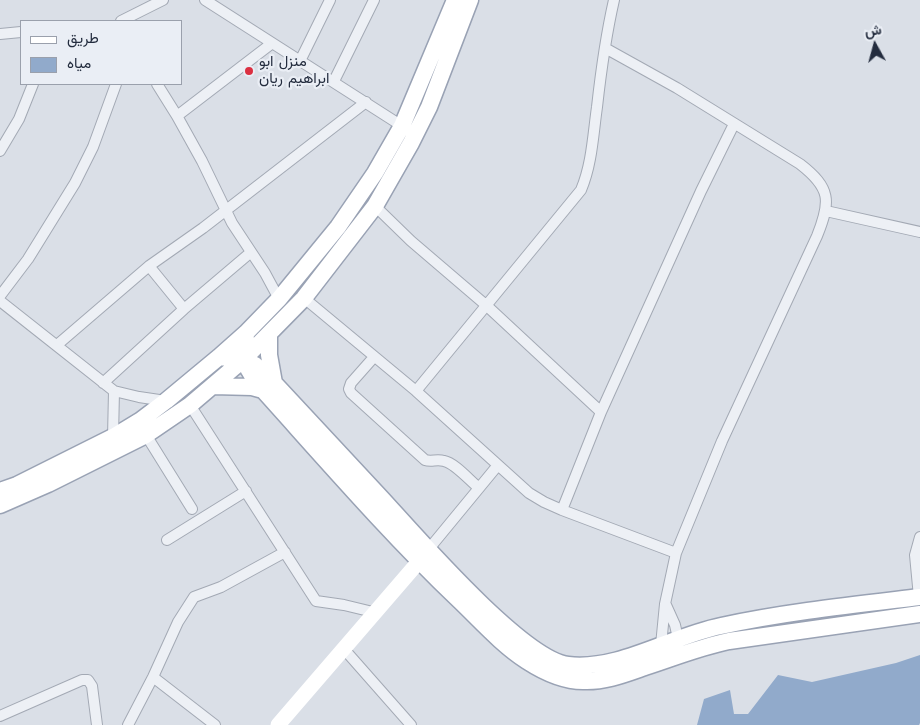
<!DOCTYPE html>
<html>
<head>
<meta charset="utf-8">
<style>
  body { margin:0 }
  #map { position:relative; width:920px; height:725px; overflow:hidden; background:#dadfe7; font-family:"Work Sans",Vazirmatn,sans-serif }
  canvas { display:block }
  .legend { position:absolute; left:20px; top:20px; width:162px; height:65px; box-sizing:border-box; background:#eaeef5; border:1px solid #9aa0ac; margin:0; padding:6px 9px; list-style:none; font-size:15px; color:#232c3e }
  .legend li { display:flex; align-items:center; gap:10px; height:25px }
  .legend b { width:25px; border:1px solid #9aa0ac }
  .north { position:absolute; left:850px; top:20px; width:50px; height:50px; -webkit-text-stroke:4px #eaeef5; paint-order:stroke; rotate:353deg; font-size:14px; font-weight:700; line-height:20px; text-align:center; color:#232c3e }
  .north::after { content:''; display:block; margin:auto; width:18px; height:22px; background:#232c3e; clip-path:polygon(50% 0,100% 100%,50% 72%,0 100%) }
</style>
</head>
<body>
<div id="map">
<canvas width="920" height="725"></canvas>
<ul class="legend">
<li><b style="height:6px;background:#fff"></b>طريق</li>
<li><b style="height:14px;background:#91aacb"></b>مياه</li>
</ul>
<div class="north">ش</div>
</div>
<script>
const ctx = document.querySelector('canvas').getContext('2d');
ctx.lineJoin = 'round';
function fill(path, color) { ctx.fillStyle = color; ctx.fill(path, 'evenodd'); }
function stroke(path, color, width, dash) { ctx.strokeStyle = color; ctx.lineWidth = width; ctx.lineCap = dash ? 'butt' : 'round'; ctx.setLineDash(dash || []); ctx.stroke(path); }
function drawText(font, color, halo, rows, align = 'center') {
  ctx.font = font + ' "Work Sans",Vazirmatn,sans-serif'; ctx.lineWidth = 4.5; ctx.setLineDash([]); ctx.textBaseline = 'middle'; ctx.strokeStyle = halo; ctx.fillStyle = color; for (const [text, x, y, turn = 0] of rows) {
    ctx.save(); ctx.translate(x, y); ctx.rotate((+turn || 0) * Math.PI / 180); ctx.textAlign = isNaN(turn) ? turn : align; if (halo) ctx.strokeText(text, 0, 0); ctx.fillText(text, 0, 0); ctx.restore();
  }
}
const water = new Path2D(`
  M 920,655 L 920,723 L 919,725 L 697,725 L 704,699 L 730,690 L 734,714 L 748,714 L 778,675 L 812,682 L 896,663 Z`);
const street = new Path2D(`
  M 205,0 L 402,126
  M 121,21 L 163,0
  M 0,34 L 21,32
  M 605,48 L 677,88 L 800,164 C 831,188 831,201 817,236 L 722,441 L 676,553 L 665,604 L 661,645 L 662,650
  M 300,61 L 330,0
  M 334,81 L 374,0
  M 157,84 L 177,116 L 202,161 L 232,223 L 265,273 L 279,299
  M 177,116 L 271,44
  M 0,151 L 19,119 L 33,84
  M 375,206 L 411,241 L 487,306 L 601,412
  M 826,211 L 920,232
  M 149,266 L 184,309
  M 0,296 L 28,259 L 75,183 L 93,147 L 116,84
  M 304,298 L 416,391 L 529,493 L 544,502 L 562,510 L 676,553
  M 0,301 L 114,391 L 139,397 L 166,401
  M 57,345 L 149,266 L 203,228 L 366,102
  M 374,357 L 351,383 L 349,389 L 351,393 L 425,460 C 431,462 437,459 444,461 C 455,463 470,481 479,488
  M 103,383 L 184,309 L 250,253
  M 416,391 L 581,190 C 592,164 593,135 597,107 C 601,71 606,35 614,0
  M 190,405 L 316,601 L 344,605 L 373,612
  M 146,435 L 192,509
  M 113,437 L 114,391
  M 562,510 L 601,412 L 701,191 L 734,124
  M 167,540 L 246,491
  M 428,550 L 498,465
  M 919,597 L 915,555 L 920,537
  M 666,605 L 675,625 L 679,643
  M 344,649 L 411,725
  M 153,677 L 215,725
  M 0,716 L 82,680 L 88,680 L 92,686 L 97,725
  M 128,725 L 153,677 L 178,622 L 194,597 L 221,587 L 285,552`);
const secondary = new Path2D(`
  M 278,725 L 428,551`);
const primary = new Path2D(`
  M 246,333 C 244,365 243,364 263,390 C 327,461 390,534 459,600 C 481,621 502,645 527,661 C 544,672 562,681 583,681 C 605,682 625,674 645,667 C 673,658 700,647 729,641 L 920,614
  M 269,335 L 269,355 L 274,383
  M 219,357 L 244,359 L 255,365 L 274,383 C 310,422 346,460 382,499 C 416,536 522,659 568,665 C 619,671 671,636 721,626 C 786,612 853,605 920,597
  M 213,386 L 252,387 L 263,390
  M 0,491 L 17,485 L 113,437 L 141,420 L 166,401 L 219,357 L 246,333 L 279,299 L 338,227 L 375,173 L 402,126 L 455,0
  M 0,505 L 48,484 L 146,435 L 190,405 L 244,359 L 304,298 L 375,206 L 411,143 L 429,107 L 470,0`);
const markers = [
  [249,71,5,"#db3041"]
];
const poiNames = [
  ["منزل ابو",259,62],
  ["ابراهيم ريان",259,79]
];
fill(water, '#91aacb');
stroke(street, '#a3a9b4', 12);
stroke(primary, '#99a2b4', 19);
stroke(street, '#edf0f5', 10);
stroke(secondary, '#fff', 15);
stroke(primary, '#fff', 16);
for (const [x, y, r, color] of markers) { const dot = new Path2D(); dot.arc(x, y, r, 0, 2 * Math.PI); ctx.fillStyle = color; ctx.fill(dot); stroke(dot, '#eaeef5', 2); }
drawText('15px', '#232c3e', '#eaeef5', poiNames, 'left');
</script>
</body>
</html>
